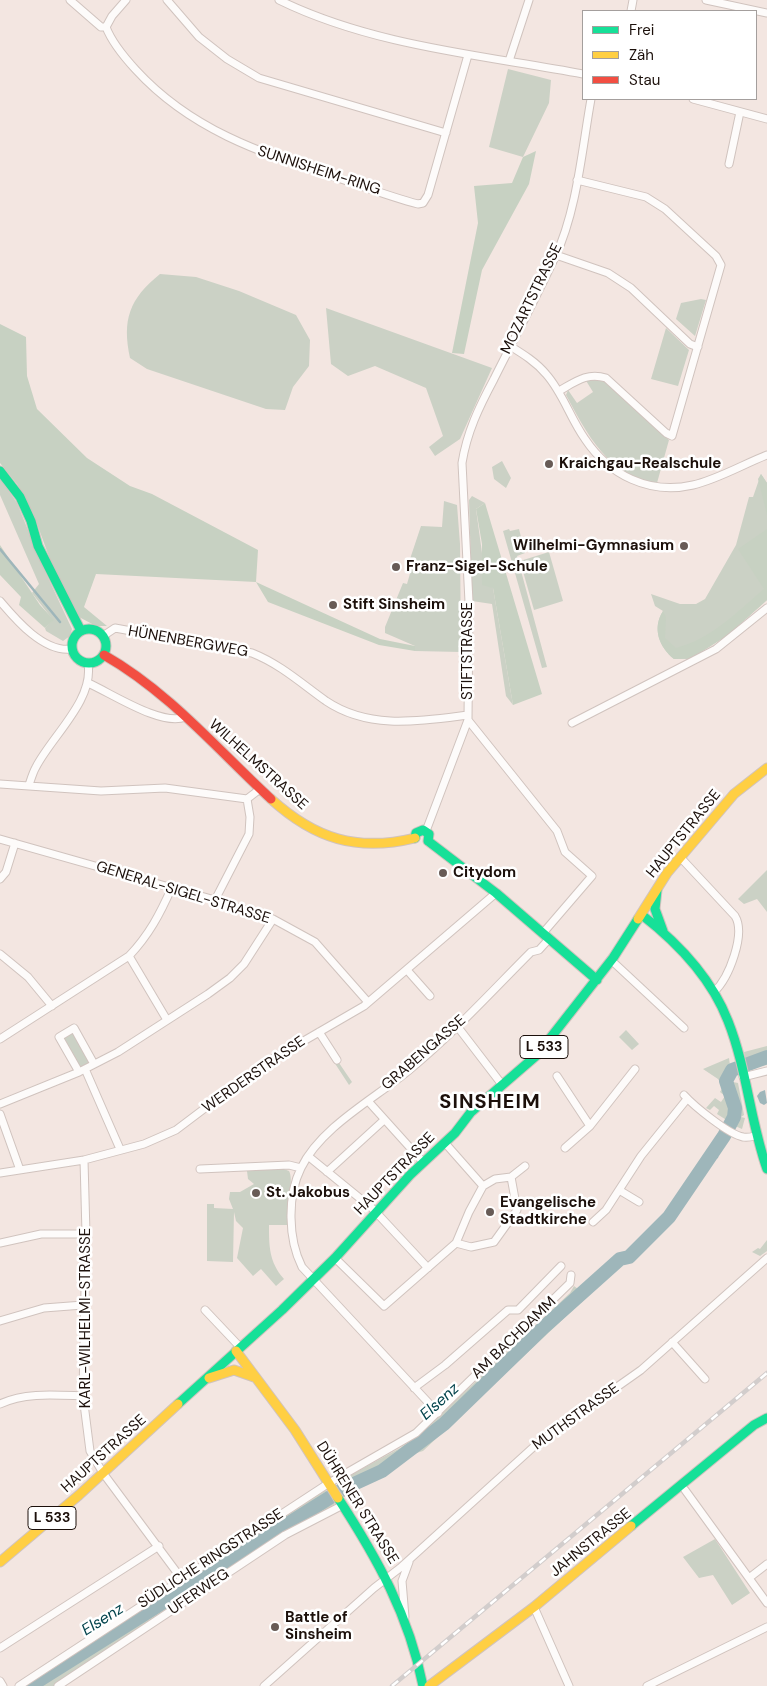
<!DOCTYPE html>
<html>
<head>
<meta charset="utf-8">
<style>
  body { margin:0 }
  #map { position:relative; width:767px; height:1686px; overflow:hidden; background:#f3e6e1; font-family:"DM Sans",sans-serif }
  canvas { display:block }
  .legend { position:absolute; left:582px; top:10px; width:175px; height:90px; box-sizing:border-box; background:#fff; border:1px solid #a49f9d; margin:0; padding:6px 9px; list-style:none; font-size:15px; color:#1c100b }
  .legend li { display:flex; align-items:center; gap:10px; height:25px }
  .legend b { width:25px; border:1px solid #a49f9d }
</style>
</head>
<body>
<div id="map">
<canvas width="767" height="1686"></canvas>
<ul class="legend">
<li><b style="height:6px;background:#16e098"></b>Frei</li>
<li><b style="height:6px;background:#ffcf43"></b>Zäh</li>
<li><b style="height:6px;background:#f24e42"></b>Stau</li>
</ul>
</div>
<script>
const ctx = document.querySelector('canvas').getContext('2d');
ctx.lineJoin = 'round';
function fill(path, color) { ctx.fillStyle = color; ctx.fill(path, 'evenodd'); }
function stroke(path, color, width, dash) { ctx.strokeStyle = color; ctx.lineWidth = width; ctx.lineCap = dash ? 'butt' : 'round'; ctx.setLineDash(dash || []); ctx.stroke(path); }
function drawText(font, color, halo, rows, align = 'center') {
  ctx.font = font + ' "DM Sans",sans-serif'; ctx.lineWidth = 5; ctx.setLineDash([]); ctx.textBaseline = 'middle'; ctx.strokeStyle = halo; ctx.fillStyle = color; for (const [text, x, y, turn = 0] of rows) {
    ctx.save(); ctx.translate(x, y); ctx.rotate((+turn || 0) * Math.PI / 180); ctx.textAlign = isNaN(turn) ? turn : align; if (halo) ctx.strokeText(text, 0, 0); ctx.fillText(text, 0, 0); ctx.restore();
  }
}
const green = new Path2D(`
  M 508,69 L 551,80 L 549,103 L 523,157 L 489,147 Z
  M 160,274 L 196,277 L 239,291 L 296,315 L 310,340 L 309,366 L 293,387 L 285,410 L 266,409 L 147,369 L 130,358 C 122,320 129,299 160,274 Z
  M 701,299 L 706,300 L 695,336 L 676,319 L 681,303 Z
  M 326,308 L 492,368 L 460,439 L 435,456 L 429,447 L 443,436 L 426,388 L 375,366 L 348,376 L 331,364 Z
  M 666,328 L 689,350 L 678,386 L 651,379 Z
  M 600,378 L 611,384 L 669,440 L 657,483 C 608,476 587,434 566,395 L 568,390 L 577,403 L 593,392 L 585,379 Z
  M 502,461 L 511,478 L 506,488 L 494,479 L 492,467 Z
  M 761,474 L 767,483 L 767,600 L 728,635 L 689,659 L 674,659 C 659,647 652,628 663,611 L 655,606 L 651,594 L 680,604 L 696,604 L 705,599 L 736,545 L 749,497 L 753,497 Z
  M 0,478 L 17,503 L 43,567 L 72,629 L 70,636 L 63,641 L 46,631 L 45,628 L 53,620 L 32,593 L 39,584 L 0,495 Z
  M 472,496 L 485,503 L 476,509 L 482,553 L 493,588 L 513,705 L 506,696 L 492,604 L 472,601 L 469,500 Z
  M 444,501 L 457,505 L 460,544 L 461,652 L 415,651 L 415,646 L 385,633 L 385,627 L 403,583 L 407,584 L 413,563 L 410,559 L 421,526 L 442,527 Z
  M 509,529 L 510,531 L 519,529 L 525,553 L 517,556 L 547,667 L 542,668 L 503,531 Z
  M 549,552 L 563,601 L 534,610 L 520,561 Z
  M 767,870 L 767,912 L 757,899 L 744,904 L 738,899 Z
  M 626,1030 L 639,1044 L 632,1050 L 619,1037 Z
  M 73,1032 L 90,1063 L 80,1068 L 63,1038 Z
  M 767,1046 L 767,1065 L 747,1068 L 744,1052 Z
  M 729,1058 L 730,1066 L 722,1077 C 724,1091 736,1108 728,1121 L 717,1114 L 719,1110 L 714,1106 L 710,1110 L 706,1108 L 715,1098 L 721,1102 L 725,1096 L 720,1092 L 723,1087 L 718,1079 L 703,1069 Z
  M 337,1060 L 352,1082 L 349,1085 L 334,1062 Z
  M 734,1075 L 733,1082 L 738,1083 L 744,1115 L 741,1117 L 745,1118 L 742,1129 L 735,1126 L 738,1105 L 730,1082 Z
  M 281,1168 L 289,1171 C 294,1179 287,1211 288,1225 L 269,1225 C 269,1246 269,1262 284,1279 L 276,1286 L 261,1269 L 253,1276 L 237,1258 L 243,1228 L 236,1221 L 234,1212 L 233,1262 L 207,1261 L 207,1204 L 214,1204 L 214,1208 L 233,1209 L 229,1199 L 230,1192 L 240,1192 L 254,1184 L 248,1179 L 247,1171 Z
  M 767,1240 L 767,1251 L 760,1256 L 752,1252 L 758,1248 L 760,1249 Z
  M 604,1265 L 611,1274 L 423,1451 L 407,1456 L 346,1496 L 336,1483 L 400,1448 L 423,1431 L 570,1293 L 574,1286 L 578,1289 Z
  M 326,1490 L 335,1504 L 273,1542 L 61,1686 L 25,1686 Z
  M 715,1539 L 750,1593 L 732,1605 L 713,1575 L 699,1578 L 683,1557 Z`);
const forest = new Path2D(`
  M 536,151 L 529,184 L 482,270 L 464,354 L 452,353 L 478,223 L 474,186 L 512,183 L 523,157 Z
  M 0,324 L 26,337 L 27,376 L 37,409 L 87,458 L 130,486 L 152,494 L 258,550 L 256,582 L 380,639 L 415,646 L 415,651 L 379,645 L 268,602 L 256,582 L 96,574 L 84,607 L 107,626 L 96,626 L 79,617 L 58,581 L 33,513 L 17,484 L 0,463 Z
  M 761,474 L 767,483 L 767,515 L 758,479 Z
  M 485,503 L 542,694 L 513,705 L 493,588 L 482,585 L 482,544 L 476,509 Z
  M 767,529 L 767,600 L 728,635 L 692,658 L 674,659 C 659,647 652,628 663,611 L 666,617 L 665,638 L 676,648 C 711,639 737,612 764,589 L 738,549 Z
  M 0,545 L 40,605 L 54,620 L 45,628 L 19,605 L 21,597 L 0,575 Z`);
const water = new Path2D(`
  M 765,1090 L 767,1103 L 764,1105 L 760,1103 L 757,1096 L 760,1092 Z`);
const stream = new Path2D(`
  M 0,549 L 60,622
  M 711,1155 L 717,1157`);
const river = new Path2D(`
  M 30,1686 L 345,1488 L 382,1471 L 444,1424 L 544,1327 L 620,1259 L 629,1257 L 669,1217 L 724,1136 L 734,1117 L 735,1108 L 726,1081 L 732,1070 L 767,1057`);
const street = new Path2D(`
  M 70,0 L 101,27 L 106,27 C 112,43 124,57 136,70 C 192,131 262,153 338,178 C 365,187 391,197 418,204 L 423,203 L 428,195 L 468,55
  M 167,0 L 199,37 L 227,59 L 259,78 L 446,133
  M 279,0 C 373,46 482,55 583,74
  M 706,0 L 767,13
  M 631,11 L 633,0
  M 106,27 L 112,16 L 126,0
  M 509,61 L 529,0
  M 693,99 L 767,119
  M 729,164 L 740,112
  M 556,255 L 608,273 L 631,288 L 690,344 L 698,347
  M 510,346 C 523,354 536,362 546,374 C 563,393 570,418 585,439 C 609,475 649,495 693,485 C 716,480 744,464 767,455
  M 559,391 C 575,382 587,372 606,378 L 666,433 L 672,436 L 721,265 L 716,256 L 665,209 L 646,197 L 577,180
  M 0,601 C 16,620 44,653 72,649
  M 103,636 L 115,628 L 252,653 C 280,664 302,684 326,701 C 369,730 420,721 468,715
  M 88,683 C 111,693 162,727 185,717
  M 468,720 L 557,831 L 565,852 L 592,876 L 543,933
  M 572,723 L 716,649 L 767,608
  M 0,784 L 101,791 L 165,788 L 247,799 L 260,789
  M 29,785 C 31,779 33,772 36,767 C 52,736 94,700 88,664
  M 426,831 L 468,720 L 469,602 L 462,463 C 467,432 479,407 494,379 C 514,339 536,298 555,257 C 577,211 582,149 591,99
  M 0,839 L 215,900 L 273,919 L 315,942 L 367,1001
  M 680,857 L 735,916 C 746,934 729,978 714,992
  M 0,879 L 6,872 L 15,843
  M 215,900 L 249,834 L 250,817 L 247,799
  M 0,954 L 28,977 L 52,1006
  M 129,956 L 167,1020
  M 611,960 L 684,1028
  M 407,970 L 430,996
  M 457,1026 L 500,1082
  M 319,1032 L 337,1060
  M 0,1039 L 129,956 C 149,935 160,914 172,887
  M 85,1069 L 120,1149
  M 79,1072 L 59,1037 L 74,1028 L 94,1064
  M 557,1076 L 590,1126
  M 743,1077 L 767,1071
  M 684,1095 C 694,1106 728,1134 743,1137 C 747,1138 751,1137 755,1136
  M 368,1101 L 423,1162
  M 0,1104 L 79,1072 L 118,1052 L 208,994 L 230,978 L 244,964 L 273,919
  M 0,1114 L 20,1170
  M 445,1143 L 483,1186
  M 565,1148 L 590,1126 L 635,1069
  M 308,1156 L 373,1209 L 428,1268
  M 84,1160 L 86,1234 L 83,1396 L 90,1451 L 103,1473 L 181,1578
  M 200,1169 L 289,1165 L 301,1168
  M 327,1172 L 384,1120
  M 0,1173 L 84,1160 L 144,1144 L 176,1130 L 229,1090 L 257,1074 L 264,1064 L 364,1006 L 496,893
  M 619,1190 L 639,1202
  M 593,1222 L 606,1210 L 641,1156 L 687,1099
  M 0,1243 L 41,1234 L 86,1234
  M 456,1243 L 471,1247 L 494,1242 L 517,1210 L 511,1177
  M 335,1258 L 384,1306 L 456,1243 L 469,1212 L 483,1186 L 495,1179 L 511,1177 L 525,1166
  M 205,1310 L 240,1347
  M 0,1321 L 44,1308 L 83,1305
  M 672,1342 L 705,1379
  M 414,1388 L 445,1365 L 508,1310 L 518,1310 L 561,1266
  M 0,1404 C 25,1392 56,1395 83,1396
  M 438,1413 L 302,1267 C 288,1239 287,1196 301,1168 C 321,1127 374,1099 408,1071 C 452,1035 491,992 531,952 L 539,950 L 549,939
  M 685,1490 L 767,1603
  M 749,1578 L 767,1564
  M 534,1607 L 569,1686
  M 405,1617 L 402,1581 L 409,1562
  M 0,1648 L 159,1546
  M 0,1681 L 3,1686
  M 19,1686 L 329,1483 L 416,1433 L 570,1283 L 571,1275
  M 58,1686 L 285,1535 L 343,1505
  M 264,1686 L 374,1588 L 400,1568 L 539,1442 L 641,1370 L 767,1258
  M 647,1686 L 767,1627`);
const fast = new Path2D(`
  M 0,471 L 20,497 L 31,521 L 38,546 L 81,631
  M72 646a17 17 0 1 1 34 0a17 17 0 1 1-34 0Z
  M 415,838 L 416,833 L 423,830 L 429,834 L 428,841
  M 428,841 L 496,893 L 597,980
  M 657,890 L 655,909 L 663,931
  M 642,915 C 678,943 711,977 728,1021 C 747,1069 750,1121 767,1169
  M 178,1404 L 282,1310 L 335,1258 L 410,1175 L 455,1133 L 471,1112 L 537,1055 L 613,958 L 638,919
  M 338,1498 C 377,1558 409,1615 423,1686
  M 631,1526 L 754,1425 L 767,1418`);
const slow = new Path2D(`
  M 271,799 C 315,839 357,852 415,838
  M 638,919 L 667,873 L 734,794 L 767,768
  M 236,1351 L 295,1430 L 338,1498
  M 209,1378 L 234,1370 L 254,1377
  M 0,1562 L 79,1495 L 178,1404
  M 429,1686 L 534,1607 L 631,1526`);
const jam = new Path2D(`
  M 104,655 C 169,692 217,749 271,799`);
const rail = new Path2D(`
  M 392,1686 L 767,1373`);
const markers = [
  [549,464,5,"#675b56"],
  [684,546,5,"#675b56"],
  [396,567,5,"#675b56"],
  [333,605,5,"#675b56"],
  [443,873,5,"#675b56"],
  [256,1193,5,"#675b56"],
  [490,1212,5,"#675b56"],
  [275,1627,5,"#675b56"]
];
const shields = [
  [544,1047,48],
  [52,1518,48]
];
const shieldNames = [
  ["L 533",544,1047],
  ["L 533",52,1518]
];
const streetNames = [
  ["SUNNISHEIM-RING",319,171,18],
  ["MOZARTSTRASSE",532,299,-64],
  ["HÜNENBERGWEG",188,642,10],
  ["STIFTSTRASSE",468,651,-90],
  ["WILHELMSTRASSE",258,765,42],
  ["HAUPTSTRASSE",684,834,-51],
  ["GENERAL-SIGEL-STRASSE",183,893,17],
  ["GRABENGASSE",424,1053,-41],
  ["WERDERSTRASSE",254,1075,-35],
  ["HAUPTSTRASSE",395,1174,-46],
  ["KARL-WILHELMI-STRASSE",86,1318,-90],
  ["AM BACHDAMM",514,1338,-44],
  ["MUTHSTRASSE",576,1417,-36],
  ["HAUPTSTRASSE",104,1454,-42],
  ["DÜHRENER STRASSE",357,1503,58],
  ["JAHNSTRASSE",591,1543,-39],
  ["SÜDLICHE RINGSTRASSE",211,1559,-33],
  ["UFERWEG",199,1592,-34]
];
const poiNames = [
  ["Kraichgau-Realschule",559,464],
  ["Wilhelmi-Gymnasium",674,546,"right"],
  ["Franz-Sigel-Schule",406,567],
  ["Stift Sinsheim",343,605],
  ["Citydom",453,873],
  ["St. Jakobus",266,1193],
  ["Evangelische",500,1203],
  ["Stadtkirche",500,1220],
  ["Battle of",285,1618],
  ["Sinsheim",285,1635]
];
const waterNames = [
  ["Elsenz",440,1402,-42],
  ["Elsenz",103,1620,-32]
];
const districtNames = [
  ["SINSHEIM",490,1103]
];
fill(green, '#cbd1c5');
fill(forest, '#c7d1c2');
fill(water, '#9eb6ba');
stroke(stream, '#9eb6ba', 2.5);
stroke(river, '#9eb6ba', 14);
stroke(street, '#d0c3be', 9);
stroke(fast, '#d0c3be', 11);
stroke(slow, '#d0c3be', 11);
stroke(jam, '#d0c3be', 11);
stroke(street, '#fdfbfa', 7);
stroke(fast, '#16e098', 9);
stroke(slow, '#ffcf43', 9);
stroke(jam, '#f24e42', 9);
stroke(rail, '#d2cdcc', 4.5);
stroke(rail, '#fff', 2.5, [8]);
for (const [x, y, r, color] of markers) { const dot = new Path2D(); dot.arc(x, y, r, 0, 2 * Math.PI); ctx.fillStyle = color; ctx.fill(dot); stroke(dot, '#fff', 2); }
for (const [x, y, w] of shields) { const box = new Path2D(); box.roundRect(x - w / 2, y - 11.5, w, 23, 4); ctx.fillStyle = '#fff'; ctx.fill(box); stroke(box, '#1c100b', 1); }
drawText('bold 14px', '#1c100b', null, shieldNames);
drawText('15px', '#1c100b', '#fff', streetNames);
drawText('bold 15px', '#1c100b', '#fff', poiNames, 'left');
drawText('italic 16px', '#04444d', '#fff', waterNames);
ctx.letterSpacing = '1px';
drawText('bold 20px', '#1c100b', '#fff', districtNames);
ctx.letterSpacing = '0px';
</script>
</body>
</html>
